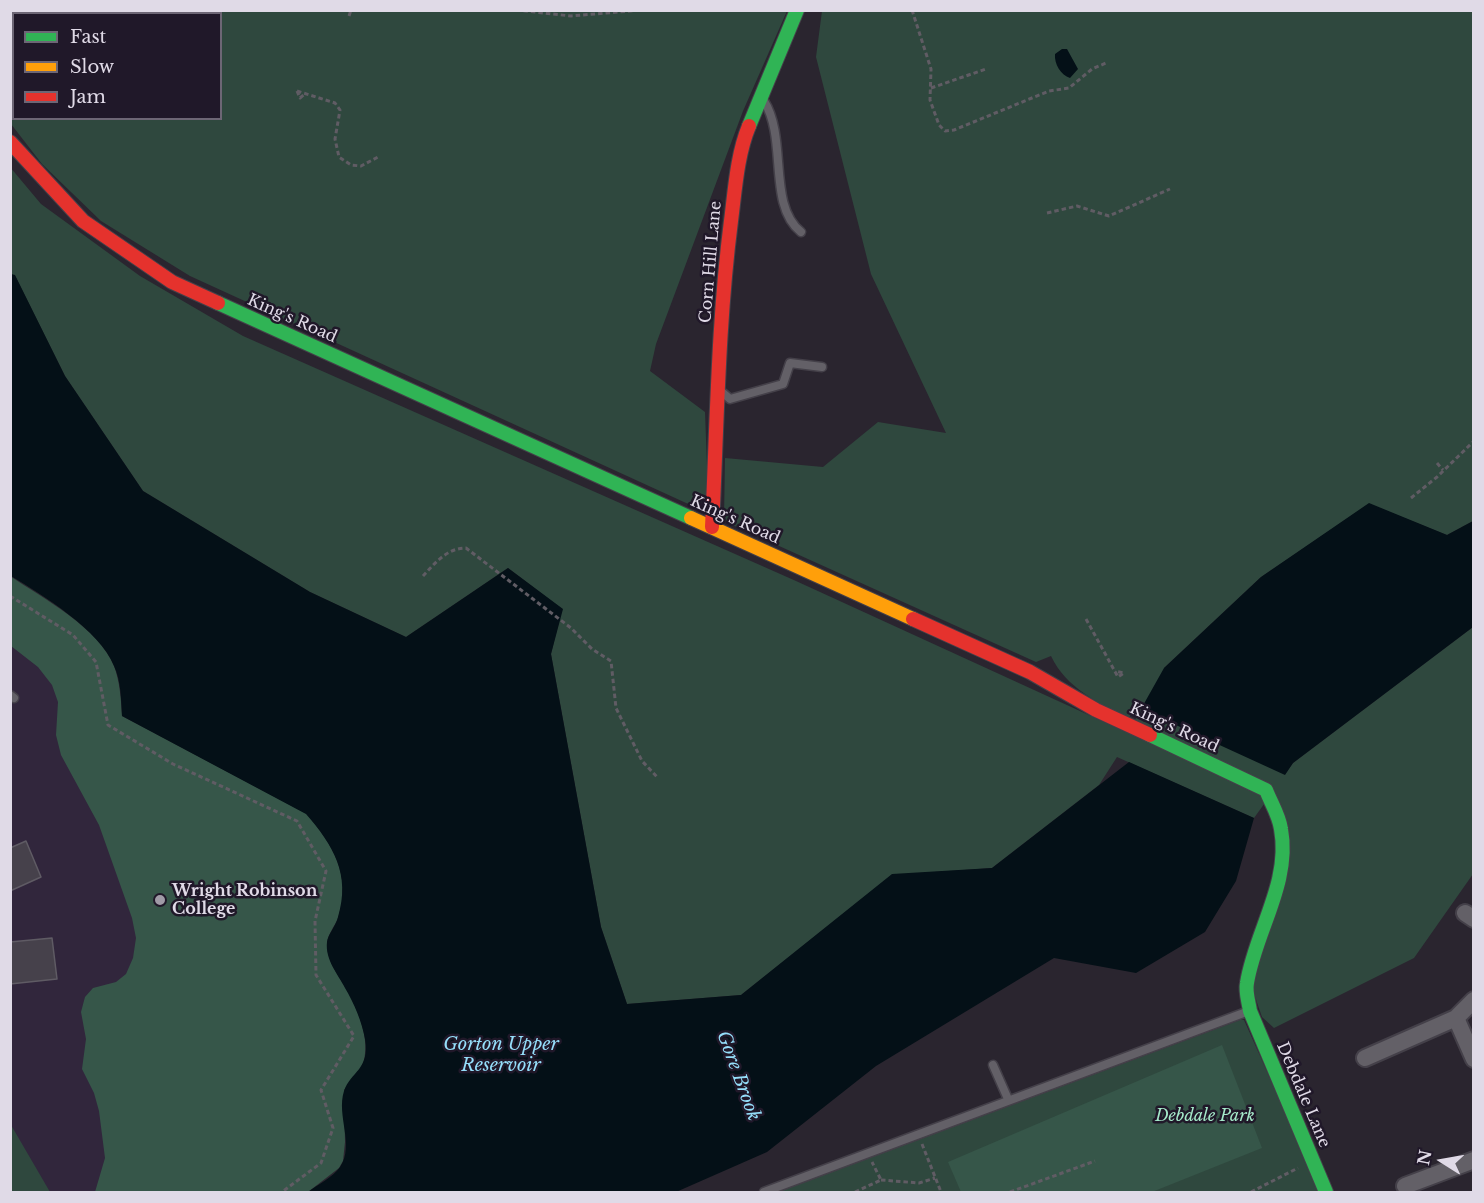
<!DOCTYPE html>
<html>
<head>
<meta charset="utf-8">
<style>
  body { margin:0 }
  #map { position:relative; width:1484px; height:1203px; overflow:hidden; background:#2a252f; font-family:"Libre Baskerville",serif }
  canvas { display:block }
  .frame { position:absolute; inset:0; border:12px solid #e0dae7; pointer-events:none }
  .legend { position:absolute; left:12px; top:12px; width:210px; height:108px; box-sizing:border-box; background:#201829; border:2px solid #6d6675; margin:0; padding:8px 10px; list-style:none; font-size:18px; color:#e0dae7 }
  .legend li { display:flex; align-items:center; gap:12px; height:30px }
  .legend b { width:30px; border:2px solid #6d6675 }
  .north { position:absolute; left:1412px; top:1131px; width:60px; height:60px; -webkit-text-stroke:4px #201829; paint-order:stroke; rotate:281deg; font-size:16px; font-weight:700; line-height:24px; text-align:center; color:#e0dae7 }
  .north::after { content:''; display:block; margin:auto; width:21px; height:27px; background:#e0dae7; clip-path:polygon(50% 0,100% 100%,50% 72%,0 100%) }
</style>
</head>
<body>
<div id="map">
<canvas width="1484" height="1203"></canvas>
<div class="frame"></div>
<ul class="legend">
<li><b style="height:8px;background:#30b455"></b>Fast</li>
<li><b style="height:8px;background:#ff9f0a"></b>Slow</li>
<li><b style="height:8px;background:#e5322d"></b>Jam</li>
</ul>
<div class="north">N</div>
</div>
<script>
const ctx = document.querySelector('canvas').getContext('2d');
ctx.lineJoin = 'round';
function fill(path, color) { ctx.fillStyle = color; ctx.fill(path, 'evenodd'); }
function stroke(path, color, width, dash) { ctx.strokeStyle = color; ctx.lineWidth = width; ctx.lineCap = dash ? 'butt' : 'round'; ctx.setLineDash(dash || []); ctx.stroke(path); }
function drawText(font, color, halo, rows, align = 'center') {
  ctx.font = font + ' "Libre Baskerville",serif'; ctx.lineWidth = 5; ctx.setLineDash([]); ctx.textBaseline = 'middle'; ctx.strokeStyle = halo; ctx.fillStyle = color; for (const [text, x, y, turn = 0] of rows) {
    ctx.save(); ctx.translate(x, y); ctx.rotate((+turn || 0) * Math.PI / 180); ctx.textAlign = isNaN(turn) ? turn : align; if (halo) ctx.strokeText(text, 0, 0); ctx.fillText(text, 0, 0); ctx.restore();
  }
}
const built = new Path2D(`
  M 11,613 L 52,638 L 242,1192 L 11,1192 Z`);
const green = new Path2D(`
  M 10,11 L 787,11 L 743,111 L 656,344 L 650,371 L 705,412 L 708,493 L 697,508 L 190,276 L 101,221 L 42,164 L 11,124 ZM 14,14 L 220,14 L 220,118 L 14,118 Z
  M 822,11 L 1473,11 L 1473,521 L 1447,535 L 1369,504 L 1261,577 L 1164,668 L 1285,774 L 1293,763 L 1473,627 L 1473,874 L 1414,958 L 1274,1028 L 1262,1017 L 1252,988 L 1286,870 L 1267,800 L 1254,818 L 1117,757 L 1099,785 L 992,868 L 892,875 L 741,995 L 627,1004 L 601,927 L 551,654 L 562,609 L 508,568 L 406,637 L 310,592 L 143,491 L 65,376 L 15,276 L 11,274 L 10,167 L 41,204 L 140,276 L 243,336 L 796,581 L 1128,733 L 1138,715 L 1132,712 L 1128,720 C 1098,702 1066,688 1051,656 L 1036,662 L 726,522 L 724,518 L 725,458 L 823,467 L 878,422 L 946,433 L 871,274 L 816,57 Z
  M 1244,1020 L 1321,1192 L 778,1192 L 1240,1020 Z
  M 11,1125 L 50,1192 L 11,1192 Z`);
const forest = new Path2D(`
  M 10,576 C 43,598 99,628 114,666 C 120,682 121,699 122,716 L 307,814 C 333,845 352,876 338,918 C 335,926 327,935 327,944 C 327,960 336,972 344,985 C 358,1008 375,1047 359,1072 C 355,1078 349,1084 344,1090 L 345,1142 L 343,1161 L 339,1168 L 308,1192 L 95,1192 L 105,1158 L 99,1111 L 94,1093 L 82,1069 L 86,1039 L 81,1012 L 85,997 L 93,988 L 116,982 L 126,974 L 133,958 L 136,938 L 132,918 L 99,825 L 61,755 L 56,735 L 58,702 L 52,685 L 38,667 L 11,646 Z
  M 1222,1045 L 1262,1148 L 1152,1192 L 961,1192 L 948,1162 Z`);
const water = new Path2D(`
  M 1062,49 L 1067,49 L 1078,69 L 1070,78 C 1061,75 1054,64 1055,54 Z
  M 11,274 L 15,275 L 65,376 L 143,491 L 310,592 L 406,637 L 508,568 L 563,609 L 551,654 L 601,927 L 627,1004 L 741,995 L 892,874 L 992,868 L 1129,762 L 1254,818 L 1236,881 L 1205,932 L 1136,973 L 1054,958 L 876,1066 L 767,1152 L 676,1192 L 308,1192 C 317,1185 333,1177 340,1167 C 355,1145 336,1116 344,1091 C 351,1071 370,1070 365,1039 C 362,1022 354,1003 345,988 C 338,974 325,960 327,942 C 328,934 336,926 338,917 C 351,874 333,845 306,814 L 122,716 C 121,699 121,681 114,666 C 100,630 42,595 11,576 Z
  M 1369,503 L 1447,535 L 1473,521 L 1473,627 L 1293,763 L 1285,775 L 1141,709 L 1164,668 L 1261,577 Z`);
const building = new Path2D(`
  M 26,841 L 41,877 L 10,891 L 10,848 Z
  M 52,938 L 57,979 L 10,984 L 10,942 Z`);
const path = new Path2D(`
  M 516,10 L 571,16 L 643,10
  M 912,10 L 931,69 L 930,100 L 939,125 L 945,131 L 954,130 L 1049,91 L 1069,88 L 1092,69 L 1106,63
  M 349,16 L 351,10
  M 931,88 L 986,69
  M 297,91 L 335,103 L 340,110 L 335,139 L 339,157 L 351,165 L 361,166 L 380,156
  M 297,91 L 300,98 L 306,93
  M 1047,213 L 1077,206 L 1109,216 L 1170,189
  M 1437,463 L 1443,470
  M 1411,498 L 1437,477 L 1474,441
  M 423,576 C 435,563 447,548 466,548 L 571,628 L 592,649 L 611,661 L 616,708 L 642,761 L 658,778
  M 10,596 L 73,635 L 96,662 L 108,725 L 173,764 L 297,821 L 326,871 L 315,921 L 316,975 L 354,1036 L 321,1090 L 333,1128 L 321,1163 L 282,1192
  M 1086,619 L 1118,677 L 1124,673 L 1115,671
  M 922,1144 L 941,1192
  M 881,1180 L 919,1183 L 935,1178
  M 855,1192 L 881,1180 L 872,1162
  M 1010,1192 L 1095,1161
  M 1251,1192 L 1298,1168`);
const lane = new Path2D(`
  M 764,101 C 788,139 767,205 801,232
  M 723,393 L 730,399 L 783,384 L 790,363 L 822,367
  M 10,695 L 14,698
  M 993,1065 L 1008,1099
  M 764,1192 L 1249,1011`);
const street = new Path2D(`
  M 1465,913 L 1474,919
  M 1456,1018 L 1474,1059
  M 1365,1058 L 1456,1018 L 1474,1000
  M 1405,1186 L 1474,1160`);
const fast = new Path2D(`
  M 749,126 L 797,10
  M 218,303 L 691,518
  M 1150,735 L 1266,790 C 1271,803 1279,815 1281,829 C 1291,883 1255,932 1247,983 C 1245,992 1249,1003 1250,1011 L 1326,1192`);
const slow = new Path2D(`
  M 691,518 L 913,619`);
const jam = new Path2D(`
  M 10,142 L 83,221 L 172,282 L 218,303
  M 712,527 C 717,425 718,322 731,221 C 735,190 737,155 749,126
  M 913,619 L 1030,672 L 1096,710 L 1150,735`);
const markers = [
  [160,900,6,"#a09ba7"]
];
const streetNames = [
  ["Corn Hill Lane",711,262,-85],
  ["King's Road",292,319,24],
  ["King's Road",735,520,24],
  ["King's Road",1174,728,25],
  ["Debdale Lane",1303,1095,67]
];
const poiNames = [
  ["Wright Robinson",172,891],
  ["College",172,909]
];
const parkNames = [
  ["Debdale Park",1205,1116]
];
const waterNames = [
  ["Gorton Upper",501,1045],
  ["Reservoir",501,1066],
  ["Gore Brook",738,1076,70]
];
fill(built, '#31263c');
fill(green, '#2f483e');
fill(forest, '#365649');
fill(water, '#041017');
fill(building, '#46414b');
stroke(building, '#5f5b64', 1.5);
stroke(lane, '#444049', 11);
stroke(street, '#444049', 20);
stroke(fast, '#444049', 16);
stroke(slow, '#444049', 16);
stroke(jam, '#444049', 16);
stroke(path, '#605c64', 3, [4.5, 3]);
stroke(lane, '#636067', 8);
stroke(street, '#636067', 16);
stroke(fast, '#30b455', 14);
stroke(slow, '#ff9f0a', 14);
stroke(jam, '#e5322d', 14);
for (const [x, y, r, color] of markers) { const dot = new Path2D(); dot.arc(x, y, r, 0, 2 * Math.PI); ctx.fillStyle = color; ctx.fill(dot); stroke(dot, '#201829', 2); }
drawText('16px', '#e0dae7', '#201829', streetNames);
drawText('bold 16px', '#e0dae7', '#201829', poiNames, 'left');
drawText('italic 16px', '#a5eaca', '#201829', parkNames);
drawText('italic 18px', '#95defa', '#201829', waterNames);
</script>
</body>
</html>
